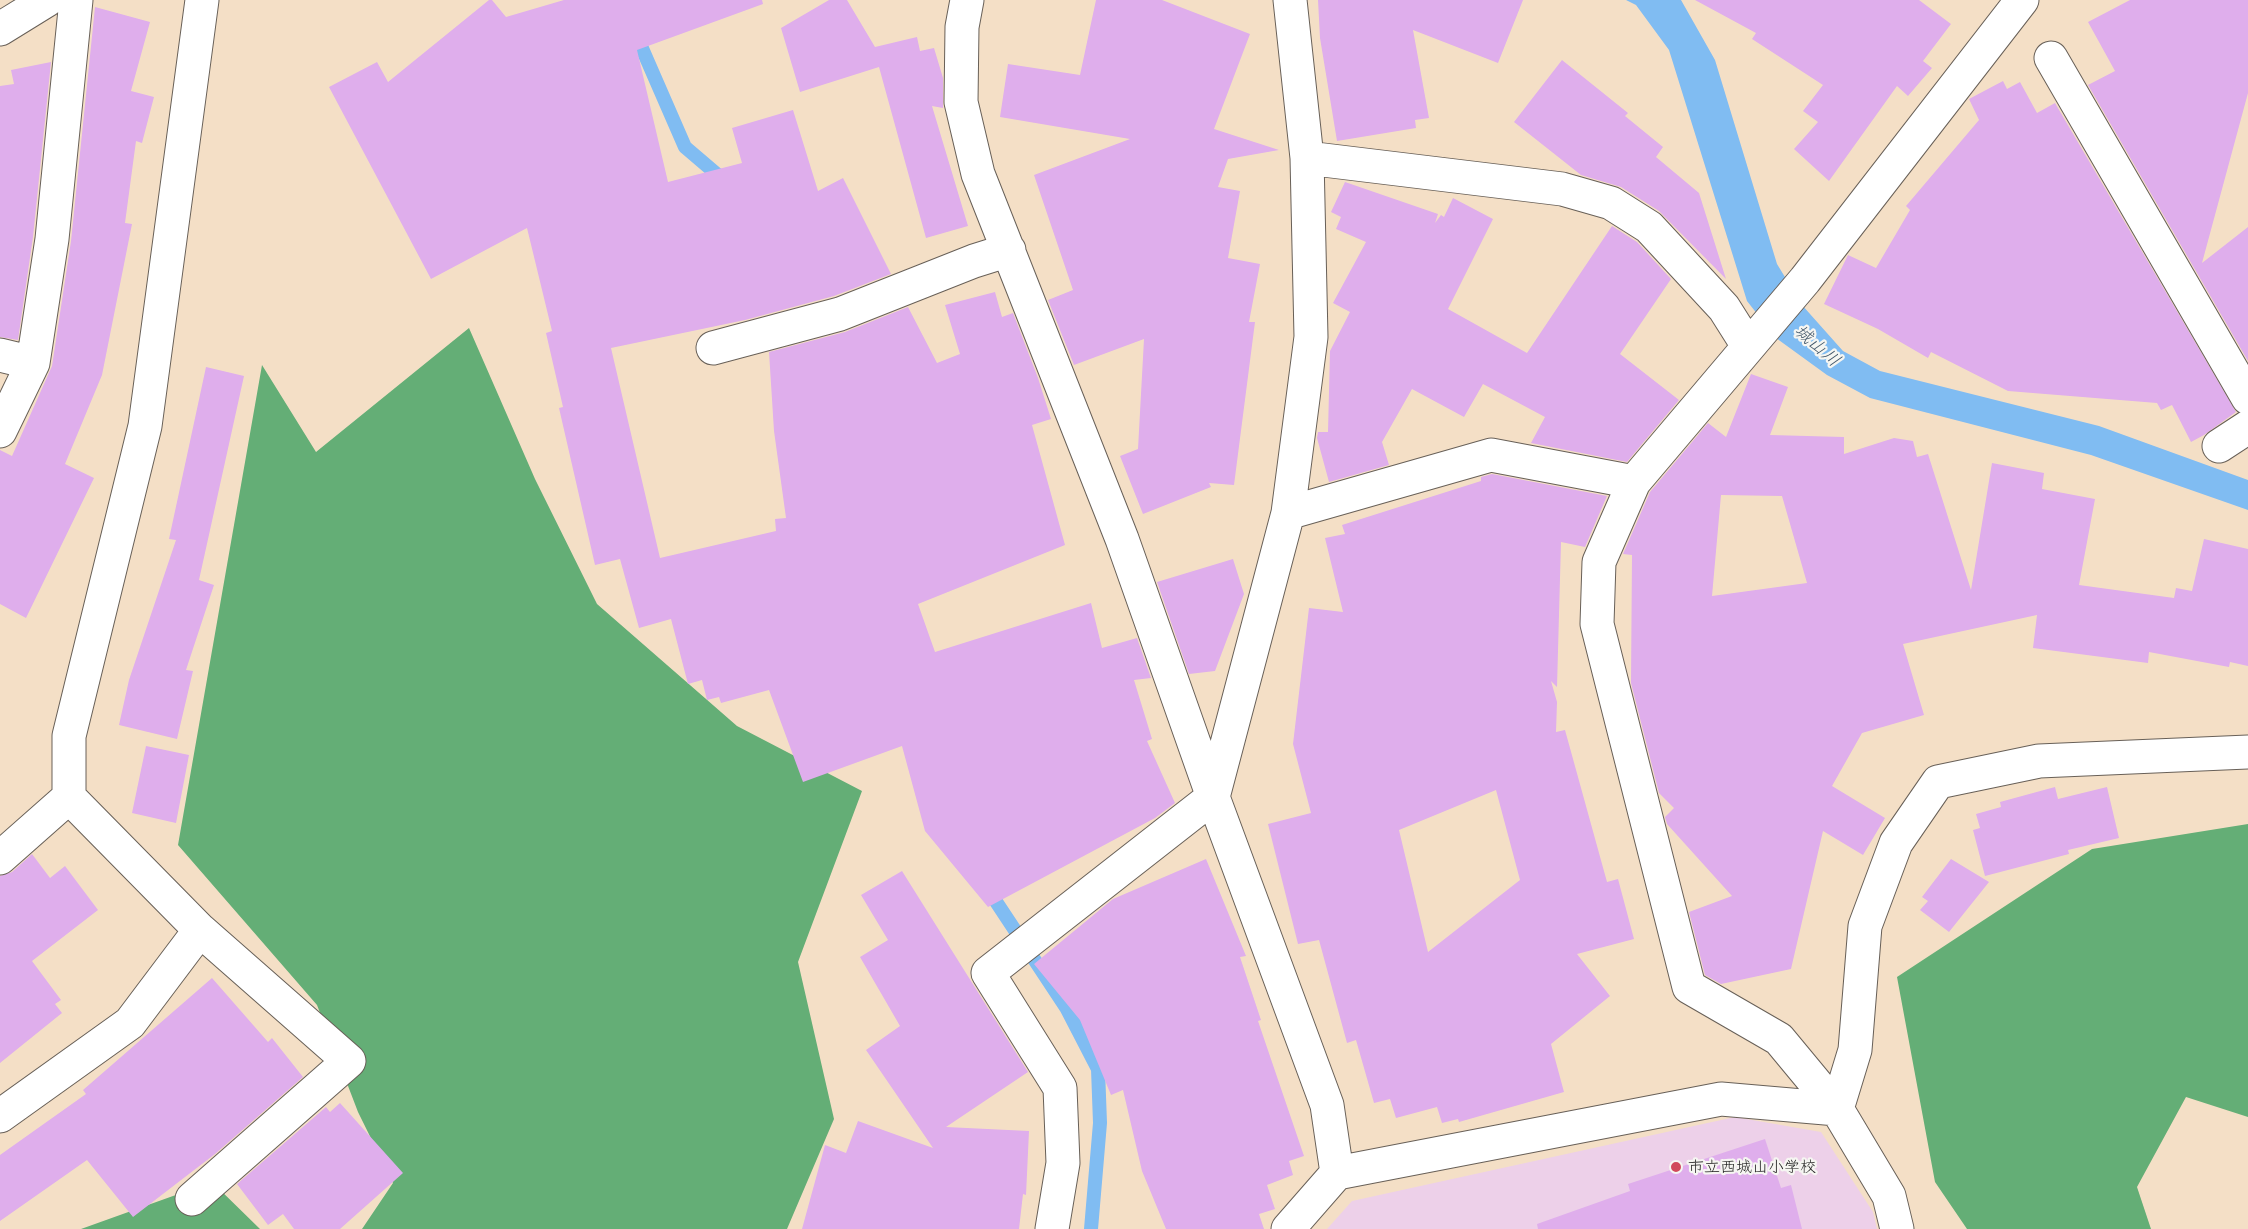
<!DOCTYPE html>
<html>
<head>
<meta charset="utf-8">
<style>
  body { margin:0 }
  canvas { display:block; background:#f4dfc6 }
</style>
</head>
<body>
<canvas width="2248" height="1229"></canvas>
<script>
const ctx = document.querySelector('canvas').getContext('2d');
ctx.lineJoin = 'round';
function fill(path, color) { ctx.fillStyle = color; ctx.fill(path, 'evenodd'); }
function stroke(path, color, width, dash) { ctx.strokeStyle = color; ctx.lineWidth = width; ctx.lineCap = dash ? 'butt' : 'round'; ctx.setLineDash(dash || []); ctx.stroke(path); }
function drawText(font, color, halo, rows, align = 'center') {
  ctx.font = font + ' "Comic Neue","Klee One",sans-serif'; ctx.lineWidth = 4.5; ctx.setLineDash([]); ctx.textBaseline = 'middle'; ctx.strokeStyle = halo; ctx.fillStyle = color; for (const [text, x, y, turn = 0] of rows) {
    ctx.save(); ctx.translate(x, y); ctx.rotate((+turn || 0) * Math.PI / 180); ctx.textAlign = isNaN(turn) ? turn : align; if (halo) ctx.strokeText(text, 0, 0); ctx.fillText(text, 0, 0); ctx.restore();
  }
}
const built = new Path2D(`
  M 1735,1117 L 1821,1132 L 1873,1212 L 1877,1229 L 1327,1229 L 1352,1201 Z`);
const forest = new Path2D(`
  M 469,328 L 535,479 L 597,604 L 737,726 L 862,791 L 798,962 L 834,1119 L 787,1229 L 362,1229 L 393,1183 L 358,1112 L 317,1005 L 178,845 L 262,365 L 316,452 Z
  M 2248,824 L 2248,1117 L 2186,1097 L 2137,1187 L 2151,1229 L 1967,1229 L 1935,1182 L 1897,977 L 2092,849 Z
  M 212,1182 L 260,1229 L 81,1229 Z`);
const water = new Path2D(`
  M 1626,0 L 1681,0 L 1715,60 L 1777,264 L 1802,305 L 1843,351 L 1880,371 L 2099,426 L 2248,480 L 2248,510 L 2091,455 L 1870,398 L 1827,375 L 1776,338 L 1747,301 L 1669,50 L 1636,5 Z`);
const stream = new Path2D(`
  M 631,0 L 641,46 L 685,147 L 726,182
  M 987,888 L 1067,1009 L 1098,1069 L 1100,1123 L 1091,1229`);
const building = new Path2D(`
  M 489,0 L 492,0 L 506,17 L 564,0 L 762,0 L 763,4 L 637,50 L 668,182 L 742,163 L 732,128 L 793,110 L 818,191 L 843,178 L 891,274 L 834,296 L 745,320 L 611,348 L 660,558 L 776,531 L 775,519 L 786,518 L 774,431 L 769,352 L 845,332 L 908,307 L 937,363 L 960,354 L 945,305 L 995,292 L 1002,317 L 1013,313 L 1038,378 L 1051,419 L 1032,425 L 1065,545 L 918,604 L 935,652 L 1091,603 L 1102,648 L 1137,638 L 1151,678 L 1134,680 L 1152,739 L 1147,741 L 1175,803 L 1155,818 L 988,907 L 925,831 L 902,746 L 803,782 L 769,690 L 721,703 L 719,697 L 707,700 L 702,680 L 688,684 L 671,619 L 639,628 L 620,559 L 595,565 L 559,408 L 563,407 L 546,333 L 552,331 L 527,228 L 431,279 L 329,87 L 377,62 L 388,82 Z
  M 829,0 L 847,0 L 875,47 L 917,37 L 920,51 L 934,48 L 943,78 L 943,108 L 932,106 L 968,226 L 926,238 L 879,67 L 800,92 L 781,28 Z
  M 1096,0 L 1162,0 L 1250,34 L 1214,129 L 1279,150 L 1228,159 L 1218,187 L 1240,191 L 1228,258 L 1260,264 L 1249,322 L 1255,322 L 1234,485 L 1209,483 L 1211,487 L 1143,514 L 1120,456 L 1138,449 L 1144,339 L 1074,365 L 1048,300 L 1073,290 L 1034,175 L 1130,139 L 1000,117 L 1008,64 L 1080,75 Z
  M 1318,0 L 1523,0 L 1498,63 L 1413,30 L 1429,118 L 1415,120 L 1416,128 L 1337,141 L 1320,38 Z
  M 1695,0 L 1919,0 L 1951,24 L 1923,61 L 1932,68 L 1908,96 L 1897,86 L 1829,181 L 1794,149 L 1818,122 L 1803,111 L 1823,85 L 1752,39 L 1756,33 Z
  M 2130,0 L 2248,0 L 2248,93 L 2202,263 L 2248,227 L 2248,361 L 2088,85 L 2115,71 L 2088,22 Z
  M 95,7 L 150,22 L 131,91 L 154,97 L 142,143 L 136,141 L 125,223 L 132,224 L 102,375 L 65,464 L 94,478 L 26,618 L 0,604 L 0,450 L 12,456 L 52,366 L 71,241 Z
  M 1562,60 L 1628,113 L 1625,116 L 1663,147 L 1656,157 L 1699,193 L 1726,279 L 1659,211 L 1621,187 L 1581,175 L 1514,122 Z
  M 51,62 L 33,237 L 18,340 L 0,337 L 0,86 L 14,84 L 11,70 Z
  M 2003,81 L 2007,89 L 2020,82 L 2037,113 L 2055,103 L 2236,412 L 2204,435 L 2191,442 L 2172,405 L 2161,410 L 2157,403 L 2008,391 L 1931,352 L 1928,358 L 1878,329 L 1824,304 L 1848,255 L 1876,268 L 1910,210 L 1906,206 L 1979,120 L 1969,99 Z
  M 1345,182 L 1438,214 L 1435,223 L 1441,215 L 1444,217 L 1453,198 L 1493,219 L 1448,309 L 1527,353 L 1612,226 L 1637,242 L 1671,279 L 1620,354 L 1679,400 L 1627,462 L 1531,443 L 1545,417 L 1483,384 L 1464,417 L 1412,389 L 1382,442 L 1389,465 L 1329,482 L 1317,438 L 1318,432 L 1328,432 L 1330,351 L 1350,312 L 1333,303 L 1366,242 L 1336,229 L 1341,217 L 1331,212 Z
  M 206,367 L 244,376 L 199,580 L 214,585 L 186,670 L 193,671 L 177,739 L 119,725 L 129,680 L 176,540 L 169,539 Z
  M 1751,374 L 1788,387 L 1770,435 L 1844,437 L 1844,454 L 1894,438 L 1913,441 L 1917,457 L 1928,454 L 1971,590 L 1992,463 L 2044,473 L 2042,489 L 2095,499 L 2079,585 L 2174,598 L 2176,588 L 2192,591 L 2204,539 L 2248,549 L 2248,666 L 2230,662 L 2229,667 L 2149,652 L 2148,663 L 2033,648 L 2037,615 L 1903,644 L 1924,715 L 1862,733 L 1832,786 L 1885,818 L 1863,855 L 1823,831 L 1791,969 L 1721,984 L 1705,975 L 1689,912 L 1732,896 L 1667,824 L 1665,817 L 1674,808 L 1659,793 L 1631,683 L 1632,555 L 1623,554 L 1650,492 L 1708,423 L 1726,437 ZM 1721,495 L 1782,496 L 1807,583 L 1712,596 Z
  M 1492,474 L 1607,496 L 1585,547 L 1561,542 L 1557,687 L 1551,681 L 1557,702 L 1556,732 L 1565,730 L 1607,882 L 1618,879 L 1634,939 L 1577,954 L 1610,996 L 1551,1044 L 1564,1092 L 1459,1122 L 1458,1119 L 1442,1123 L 1437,1107 L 1396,1118 L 1390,1099 L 1374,1103 L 1356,1040 L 1347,1043 L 1319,940 L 1298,944 L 1268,824 L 1311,813 L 1293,744 L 1309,608 L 1343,612 L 1325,538 L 1345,534 L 1342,525 L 1481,481 L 1481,477 ZM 1496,790 L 1520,880 L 1428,952 L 1399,830 Z
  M 1233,559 L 1244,594 L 1215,671 L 1189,674 L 1157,582 Z
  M 146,746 L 189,755 L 176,823 L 132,813 Z
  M 2055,787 L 2058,799 L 2107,787 L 2119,838 L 2068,850 L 2069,854 L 1985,876 L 1973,830 L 1980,828 L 1976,814 L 2001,807 L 2000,802 Z
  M 32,854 L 50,878 L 65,866 L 98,910 L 32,961 L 61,1000 L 55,1004 L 62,1013 L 0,1063 L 0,876 L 12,872 Z
  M 1206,859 L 1246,956 L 1240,957 L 1261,1020 L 1258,1021 L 1304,1156 L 1289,1161 L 1293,1175 L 1267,1185 L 1275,1209 L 1259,1214 L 1264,1229 L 1166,1229 L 1142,1171 L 1123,1090 L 1111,1095 L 1080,1020 L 1034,964 L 1113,899 Z
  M 1951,859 L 1989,882 L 1949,932 L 1920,910 L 1928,901 L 1922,897 Z
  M 902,871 L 1028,1072 L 946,1127 L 1029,1131 L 1026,1195 L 1023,1194 L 1019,1229 L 802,1229 L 825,1145 L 846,1153 L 858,1121 L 933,1148 L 866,1050 L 900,1026 L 860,957 L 888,940 L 861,895 Z
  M 212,978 L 268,1042 L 272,1038 L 303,1077 L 215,1154 L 133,1217 L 87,1160 L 0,1221 L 0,1155 L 86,1094 L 83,1090 Z
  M 340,1103 L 403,1173 L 340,1229 L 294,1229 L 283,1214 L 268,1225 L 237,1184 L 326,1107 L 330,1112 Z
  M 1765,1139 L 1781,1188 L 1791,1185 L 1802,1229 L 1538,1229 L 1537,1224 L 1630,1191 L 1628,1184 Z`);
const minor = new Path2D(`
  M 967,0 L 962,27 L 961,102 L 978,174 L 1122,539 L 1213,797 L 1327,1105 L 1337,1173 L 1721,1099 L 1837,1109
  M 0,29 L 47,0
  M 2051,58 L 2248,398
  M 1307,158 L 1562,189 L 1611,203 L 1649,227 L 1724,308 L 1748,346
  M 713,348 L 840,314 L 974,261 L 1009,250
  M 0,355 L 33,363
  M 0,431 L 33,363 L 52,239 L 76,0
  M 2219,446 L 2248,427
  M 1288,513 L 1491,455 L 1634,482
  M 0,858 L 69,797 L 69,736 L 145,426 L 202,0
  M 1837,1109 L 1855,1050 L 1865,926 L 1896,843 L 1938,782 L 2039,761 L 2248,752
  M 0,1116 L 130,1023 L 200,930 L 69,797
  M 192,1199 L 349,1061 L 200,930
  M 1052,1229 L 1063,1163 L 1060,1088 L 988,973 L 1213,797 L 1288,513 L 1311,337 L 1307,158 L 1290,0
  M 1288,1229 L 1337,1173
  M 1897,1229 L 1889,1196 L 1837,1109 L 1779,1039 L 1689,987 L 1597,624 L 1599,562 L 1634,482 L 1805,280 L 2022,0`);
const markers = [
  [1676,1167,6,"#d1495b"]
];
const poiNames = [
  ["市立西城山小学校",1688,1167]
];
const waterNames = [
  ["城山川",1817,346,41]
];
fill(built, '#edd0e9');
fill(forest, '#64ae76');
fill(water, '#80bcf2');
stroke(stream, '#80bcf2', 14);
fill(building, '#dfaeec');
stroke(minor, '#686058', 35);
stroke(minor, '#fff', 33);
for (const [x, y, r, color] of markers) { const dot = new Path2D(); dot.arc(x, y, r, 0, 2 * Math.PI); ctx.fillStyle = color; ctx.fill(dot); stroke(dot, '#f6f6f2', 2); }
drawText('16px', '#1c1c1c', '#f6f6f2', poiNames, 'left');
drawText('italic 18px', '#3f5467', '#f6f6f2', waterNames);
</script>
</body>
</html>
